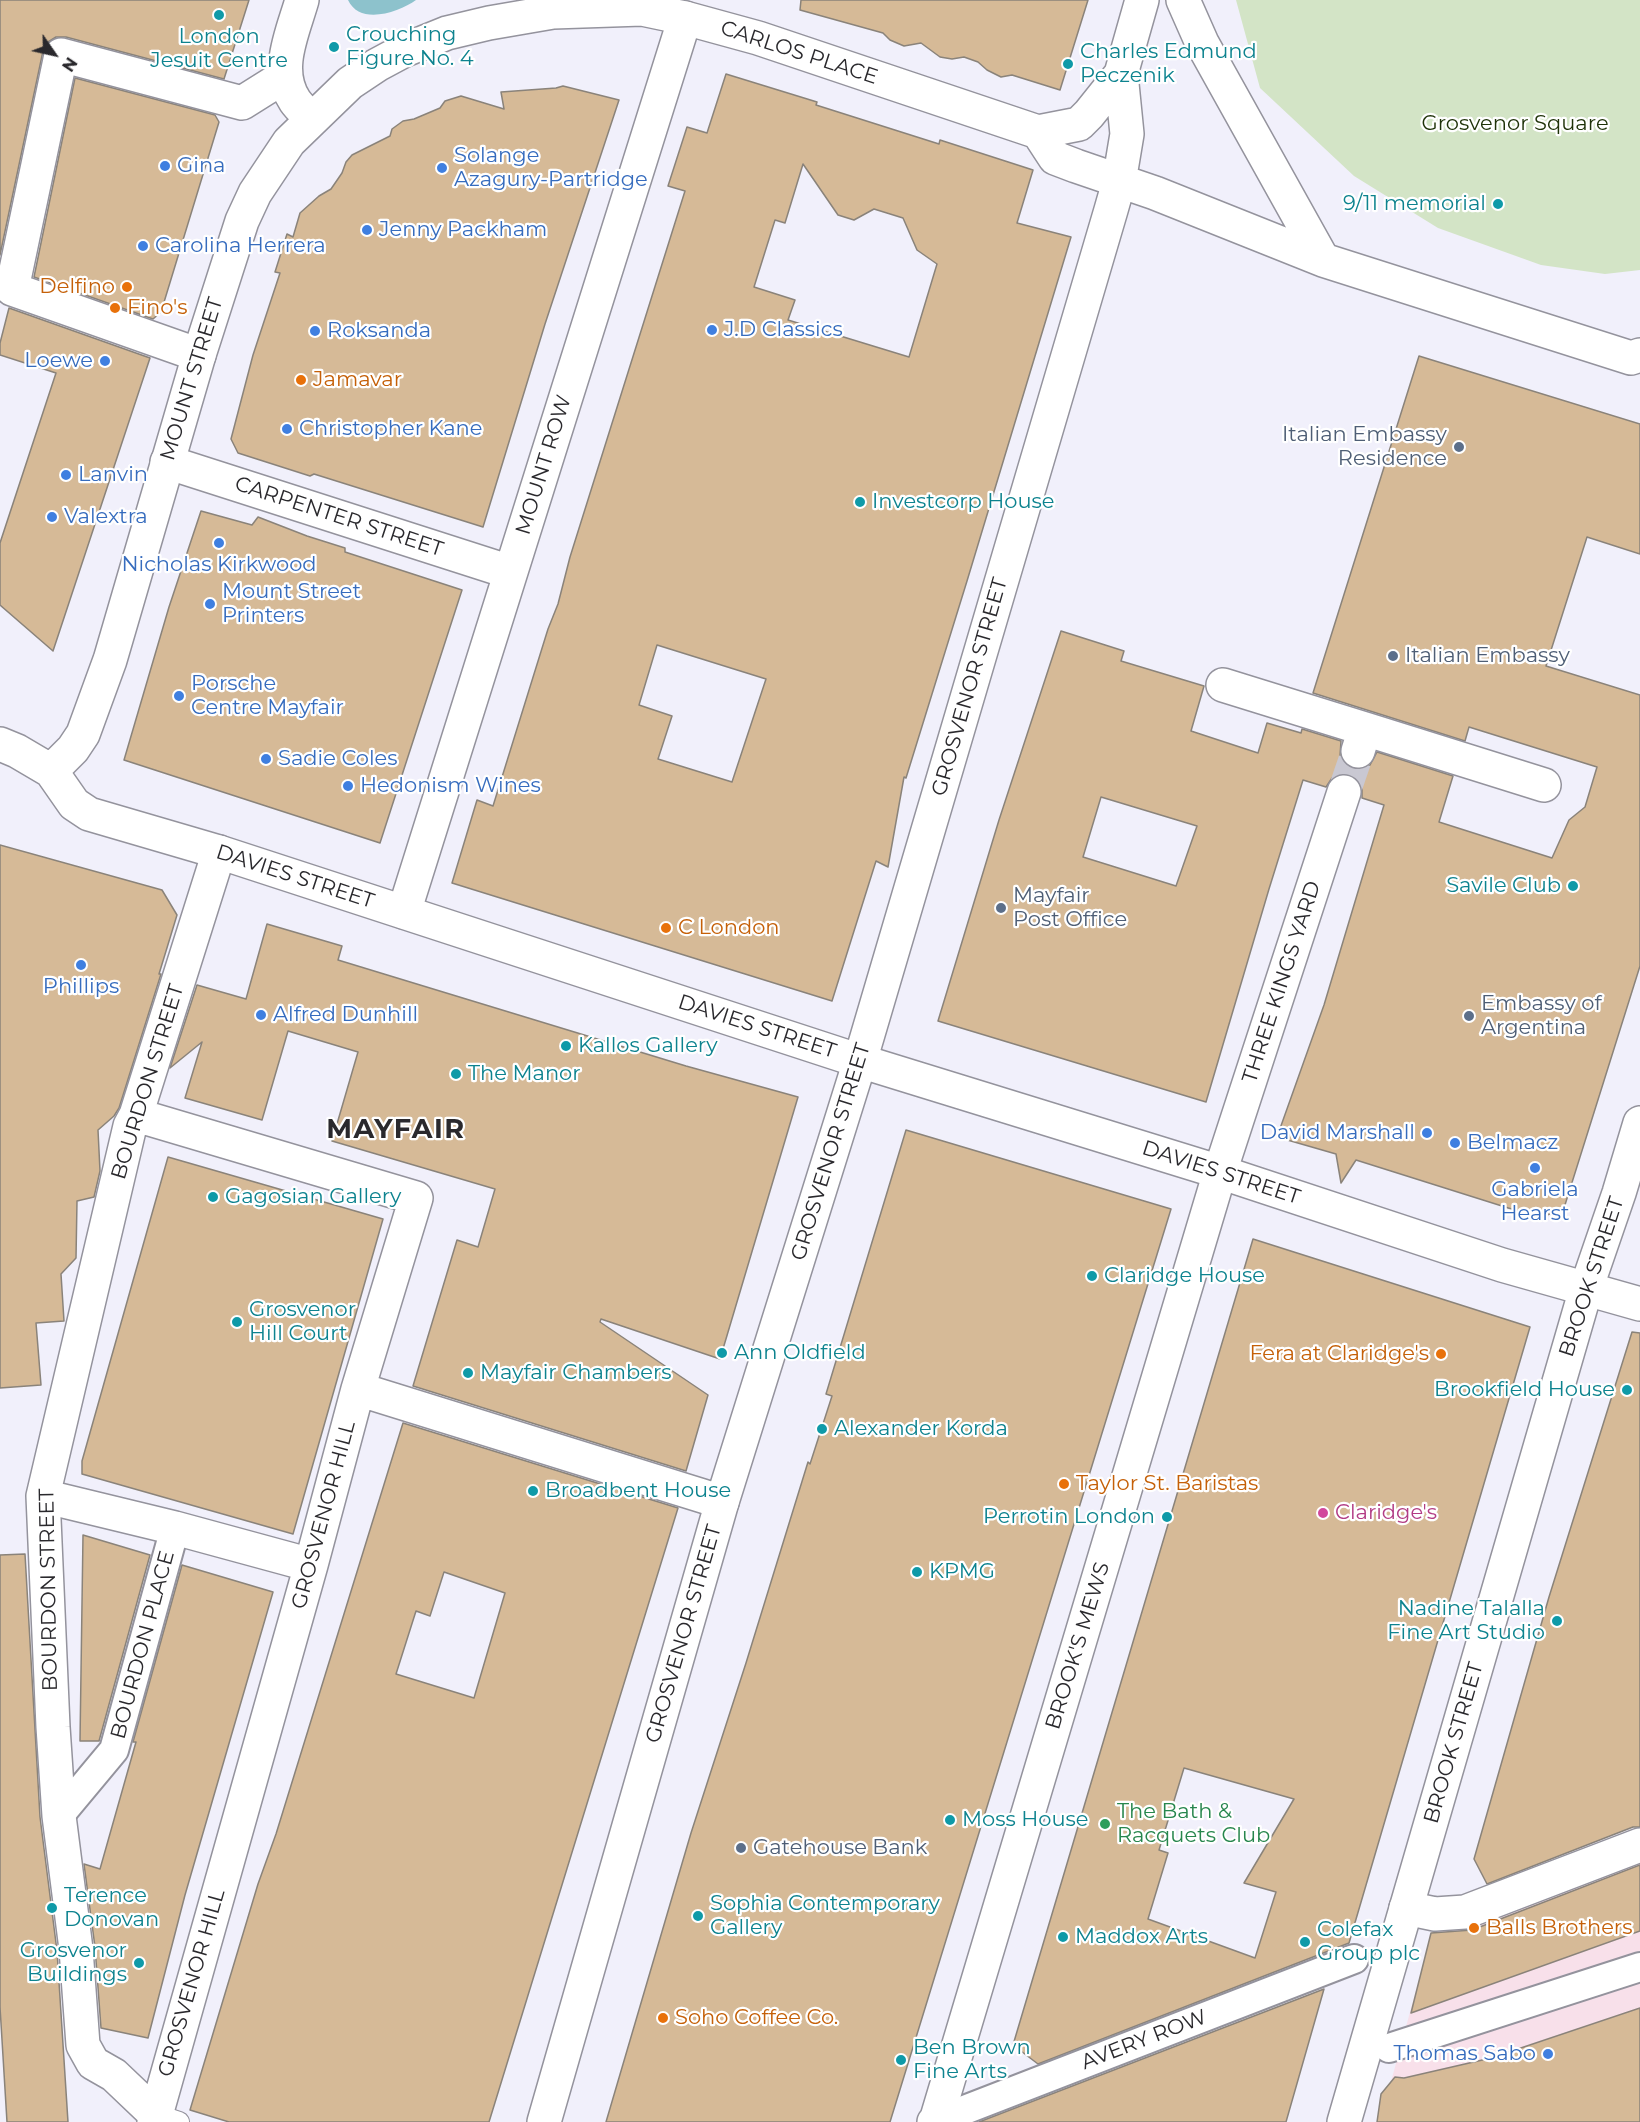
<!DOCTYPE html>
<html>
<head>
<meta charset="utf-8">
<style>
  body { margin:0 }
  #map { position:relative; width:1640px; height:2122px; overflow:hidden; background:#f1f0fb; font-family:Montserrat,sans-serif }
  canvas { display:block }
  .north { position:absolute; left:24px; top:24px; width:60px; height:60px; -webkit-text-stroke:4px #fff; paint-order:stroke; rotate:124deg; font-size:16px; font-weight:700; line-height:24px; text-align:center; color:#2a292d }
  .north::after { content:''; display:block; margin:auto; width:21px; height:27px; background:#2a292d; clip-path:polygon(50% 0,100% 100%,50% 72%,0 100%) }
</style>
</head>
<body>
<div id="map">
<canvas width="1640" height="2122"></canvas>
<div class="north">N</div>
</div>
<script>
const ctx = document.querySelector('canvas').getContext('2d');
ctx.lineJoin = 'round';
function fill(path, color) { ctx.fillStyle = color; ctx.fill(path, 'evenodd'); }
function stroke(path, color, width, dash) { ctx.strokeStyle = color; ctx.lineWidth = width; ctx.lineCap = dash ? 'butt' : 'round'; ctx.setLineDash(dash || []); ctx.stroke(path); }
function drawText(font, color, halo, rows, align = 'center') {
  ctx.font = font + ' Montserrat,sans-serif'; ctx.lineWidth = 4.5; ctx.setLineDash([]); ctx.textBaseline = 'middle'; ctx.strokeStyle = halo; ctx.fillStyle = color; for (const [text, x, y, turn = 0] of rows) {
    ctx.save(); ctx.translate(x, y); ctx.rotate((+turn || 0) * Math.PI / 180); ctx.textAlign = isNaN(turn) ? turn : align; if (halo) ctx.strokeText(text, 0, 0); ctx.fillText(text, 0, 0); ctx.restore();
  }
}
const commercial = new Path2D(`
  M 1640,1854 L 1640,2122 L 1380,2122 L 1433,1928 Z`);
const green = new Path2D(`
  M 1236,0 L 1640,0 L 1640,270 L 1605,274 L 1541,265 L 1438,228 L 1354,176 L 1260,88 Z`);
const water = new Path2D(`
  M 348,0 L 416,0 C 399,12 360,26 348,0 Z`);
const building = new Path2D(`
  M 0,0 L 249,0 L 224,79 L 66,37 L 56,37 L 48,42 L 43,51 L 0,255 Z
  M 801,0 L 1088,0 L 1060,90 L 1012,75 L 1001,77 L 987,70 L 978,62 L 964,57 L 952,59 L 940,57 L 921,43 L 904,46 L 890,40 L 883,33 L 800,10 Z
  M 726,74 L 817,102 L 816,105 L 939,144 L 940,140 L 1033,170 L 1017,223 L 1071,237 L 967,581 L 906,778 L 904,777 L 888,867 L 876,861 L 832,1001 L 452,883 L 477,800 L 493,806 L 548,629 L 558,604 L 570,557 L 685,191 L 668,186 L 687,127 L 707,133 ZM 803,164 L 838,215 L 854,220 L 874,209 L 903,218 L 917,250 L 937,264 L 909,357 L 788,320 L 795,300 L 754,287 L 775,220 L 785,223 ZM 657,645 L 766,679 L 732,782 L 658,759 L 672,716 L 639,705 Z
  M 75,78 L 215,115 L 219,122 L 161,312 L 153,319 L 34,277 Z
  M 563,86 L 619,100 L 545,324 L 483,527 L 314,474 L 310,476 L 238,453 L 231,439 L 253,355 L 280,273 L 275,272 L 287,234 L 293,237 L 300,213 L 319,196 L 331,189 L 342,173 L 346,162 L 352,155 L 390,136 L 392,129 L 403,121 L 414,119 L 440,108 L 445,101 L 461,96 L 504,109 L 501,92 L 556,88 Z
  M 9,308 L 150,358 L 53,651 L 0,605 L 0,543 L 56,373 L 0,355 L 0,343 Z
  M 1419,356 L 1640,424 L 1640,554 L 1587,537 L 1546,666 L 1640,695 L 1640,966 L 1564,1208 L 1540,1218 L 1356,1160 L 1341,1183 L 1336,1154 L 1277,1137 L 1324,1005 L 1384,805 L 1362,798 L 1362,789 L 1358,780 L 1349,774 L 1340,774 L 1332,778 L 1326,787 L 1303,780 L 1269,889 L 1206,1102 L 938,1021 L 999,820 L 1061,631 L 1124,651 L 1121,661 L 1204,686 L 1191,731 L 1258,753 L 1267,723 L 1301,733 L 1302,729 L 1341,741 L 1340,756 L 1345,764 L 1353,769 L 1361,769 L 1370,765 L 1377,752 L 1453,776 L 1439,822 L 1552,858 L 1569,820 L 1585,807 L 1597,767 L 1469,727 L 1465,741 L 1313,693 ZM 1101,797 L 1197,826 L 1176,886 L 1083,857 Z
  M 201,511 L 252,525 L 258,517 L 307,536 L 345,548 L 345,552 L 462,590 L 380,843 L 124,760 L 169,607 Z
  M 0,845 L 162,890 L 177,915 L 159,974 L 161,974 L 119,1108 L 114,1116 L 98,1130 L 100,1171 L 94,1197 L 77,1201 L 76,1258 L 61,1274 L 64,1321 L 36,1323 L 41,1385 L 0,1388 Z
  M 267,924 L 342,946 L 338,960 L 686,1066 L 798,1097 L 720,1359 L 601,1319 L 600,1322 L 708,1395 L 686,1471 L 413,1386 L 457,1240 L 478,1247 L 495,1189 L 332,1141 L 358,1052 L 288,1031 L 262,1120 L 185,1098 L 202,1042 L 170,1068 L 197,985 L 246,999 Z
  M 906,1130 L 1171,1209 L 890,2122 L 606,2122 L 691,1833 L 746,1663 L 808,1462 L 810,1464 L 832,1396 L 826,1394 Z
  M 168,1157 L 383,1219 L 293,1534 L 82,1474 L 82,1461 Z
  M 1253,1239 L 1530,1327 L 1349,1943 L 1038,2064 L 1013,2045 ZM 1184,1768 L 1294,1799 L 1244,1883 L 1276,1892 L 1255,1958 L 1148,1919 L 1168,1853 L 1159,1850 Z
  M 1632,1332 L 1640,1333 L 1640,1827 L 1633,1827 L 1487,1884 L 1474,1859 L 1549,1597 Z
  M 403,1423 L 678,1508 L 489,2122 L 229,2122 L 190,2110 L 258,1884 L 276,1834 ZM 444,1572 L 505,1593 L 474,1698 L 396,1674 L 416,1611 L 430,1616 Z
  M 83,1535 L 150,1555 L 99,1741 L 80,1741 Z
  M 25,1554 L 40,1817 L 57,1951 L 68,2122 L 7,2122 L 0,2007 L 0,1555 Z
  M 182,1565 L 273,1592 L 185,1895 L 148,2038 L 101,2028 L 95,1947 L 84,1864 L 100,1869 L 136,1742 L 133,1742 Z
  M 1640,1865 L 1640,1931 L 1411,2013 L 1431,1933 L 1472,1930 Z
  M 1324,1989 L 1286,2122 L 979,2122 Z
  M 1640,2008 L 1640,2122 L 1377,2122 L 1381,2094 L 1395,2077 L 1404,2078 L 1491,2058 Z`);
const minorTunnel = new Path2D(`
  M 1344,792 L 1358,751`);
const service = new Path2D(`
  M 155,2114 L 179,2122`);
const pedestrian = new Path2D(`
  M 59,1816 L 114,1750 L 175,1528
  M 1389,2048 L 1640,1967
  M 936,2121 L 1354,1959`);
const minor = new Path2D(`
  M 302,0 C 293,32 274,70 295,101 C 299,107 306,113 311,118
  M 199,355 L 12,289 L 61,55 L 242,103 L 285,76
  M 167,462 L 510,572
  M 1223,685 L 1365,729 L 1358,751
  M 1365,729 L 1544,785
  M 404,912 L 685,18
  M 860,1061 L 1220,1172 L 1502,1265 L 1640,1304
  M 136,1115 L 416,1198 L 358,1389 L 311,1565 L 154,2122
  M 358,1389 L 722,1502
  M 43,1496 L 175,1528 L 311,1565
  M 1406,1908 L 1435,1914 L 1465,1912 L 1640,1845
  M 155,2114 L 114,2075 L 93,2063 L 83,2045 L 76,1949 L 59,1816 L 53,1727 L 43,1496 L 130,1126 L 136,1115 L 219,852
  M 934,2122 L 936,2121 L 1220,1172 L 1344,792`);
const tertiary = new Path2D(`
  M 1183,0 L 1202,43 L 1323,260
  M 1038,132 L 1055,158 L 1076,166 L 1155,193 L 1323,260 L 1631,358 L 1640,355
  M 0,744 L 17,751 L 51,771 L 74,804 L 89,814 L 219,852 L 860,1061
  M 51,771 L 73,749 L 83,734 L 110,660 L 199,355 L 242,221 L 255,193 L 289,142 L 350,83 L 377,65 L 405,50 L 447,33 L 489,23 L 553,12 L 642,9 L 685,18 L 758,38 L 1038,132 L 1079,124 L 1089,114 L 1121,74
  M 544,2122 L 722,1502 L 860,1061 L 1111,210 L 1119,182 L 1127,134 L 1121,74 L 1142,0
  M 1344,2122 L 1586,1289 L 1619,1193 L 1640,1123`);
const markers = [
  [219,15,6,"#0f9aa8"],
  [334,47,6,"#0f9aa8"],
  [1068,64,6,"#0f9aa8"],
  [165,166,6,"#3f7fe0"],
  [442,168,6,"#3f7fe0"],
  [1498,204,6,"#0f9aa8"],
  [367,230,6,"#3f7fe0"],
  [143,246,6,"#3f7fe0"],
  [127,287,6,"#e8710a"],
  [115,308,6,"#e8710a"],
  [712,330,6,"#3f7fe0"],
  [315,331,6,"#3f7fe0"],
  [105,361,6,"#3f7fe0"],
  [301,380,6,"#e8710a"],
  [287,429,6,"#3f7fe0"],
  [1459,447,6,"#5c6f8a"],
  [66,475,6,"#3f7fe0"],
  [860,502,6,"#0f9aa8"],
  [52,517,6,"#3f7fe0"],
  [219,543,6,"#3f7fe0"],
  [210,604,6,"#3f7fe0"],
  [1393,656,6,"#5c6f8a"],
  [179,696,6,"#3f7fe0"],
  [266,759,6,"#3f7fe0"],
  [348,786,6,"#3f7fe0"],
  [1573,886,6,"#0f9aa8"],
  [1001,908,6,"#5c6f8a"],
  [666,928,6,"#e8710a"],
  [81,965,6,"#3f7fe0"],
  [261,1015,6,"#3f7fe0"],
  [1469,1016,6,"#5c6f8a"],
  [566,1046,6,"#0f9aa8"],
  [456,1074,6,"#0f9aa8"],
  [1427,1133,6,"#3f7fe0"],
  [1455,1143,6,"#3f7fe0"],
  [1535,1168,6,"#3f7fe0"],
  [213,1197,6,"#0f9aa8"],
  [1092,1276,6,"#0f9aa8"],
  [237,1322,6,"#0f9aa8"],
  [722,1353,6,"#0f9aa8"],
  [1441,1354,6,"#e8710a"],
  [468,1373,6,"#0f9aa8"],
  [1627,1390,6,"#0f9aa8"],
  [822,1429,6,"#0f9aa8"],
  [1064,1484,6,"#e8710a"],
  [533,1491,6,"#0f9aa8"],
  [1323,1513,6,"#d1479c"],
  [1167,1517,6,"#0f9aa8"],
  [917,1572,6,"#0f9aa8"],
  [1557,1621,6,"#0f9aa8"],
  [950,1820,6,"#0f9aa8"],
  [1105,1824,6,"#2e9e5b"],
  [741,1848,6,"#5c6f8a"],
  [52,1908,6,"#0f9aa8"],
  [698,1916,6,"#0f9aa8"],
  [1474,1928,6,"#e8710a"],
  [1063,1937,6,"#0f9aa8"],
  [1305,1942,6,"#0f9aa8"],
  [139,1963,6,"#0f9aa8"],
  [663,2018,6,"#e8710a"],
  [1548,2054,6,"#3f7fe0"],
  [901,2060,6,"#0f9aa8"]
];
const cultureNames = [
  ["Crouching",346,35],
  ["Figure No. 4",346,59],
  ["London",219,37,"center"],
  ["Jesuit Centre",219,61,"center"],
  ["Charles Edmund",1080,52],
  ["Peczenik",1080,76],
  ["9/11 memorial",1486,204,"right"],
  ["Investcorp House",872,502],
  ["Savile Club",1561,886,"right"],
  ["Kallos Gallery",578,1046],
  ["The Manor",468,1074],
  ["Gagosian Gallery",225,1197],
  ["Claridge House",1104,1276],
  ["Grosvenor",249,1310],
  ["Hill Court",249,1334],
  ["Ann Oldfield",734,1353],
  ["Mayfair Chambers",480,1373],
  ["Brookfield House",1615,1390,"right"],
  ["Alexander Korda",834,1429],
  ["Broadbent House",545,1491],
  ["Perrotin London",1155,1517,"right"],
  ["KPMG",929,1572],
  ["Nadine Talalla",1545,1609,"right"],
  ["Fine Art Studio",1545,1633,"right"],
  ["Moss House",962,1820],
  ["Terence",64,1896],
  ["Donovan",64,1920],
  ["Sophia Contemporary",710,1904],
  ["Gallery",710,1928],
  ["Colefax",1317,1930],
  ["Group plc",1317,1954],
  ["Maddox Arts",1075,1937],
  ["Grosvenor",127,1951,"right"],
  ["Buildings",127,1975,"right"],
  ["Ben Brown",913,2048],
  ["Fine Arts",913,2072]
];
const streetNames = [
  ["CARLOS PLACE",799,53,18],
  ["MOUNT STREET",192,379,-73],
  ["MOUNT ROW",544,465,-73],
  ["CARPENTER STREET",339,517,18],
  ["GROSVENOR STREET",970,687,-74],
  ["DAVIES STREET",295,877,18],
  ["THREE KINGS YARD",1282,982,-72],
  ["DAVIES STREET",757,1027,18],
  ["BOURDON STREET",148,1082,-73],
  ["GROSVENOR STREET",831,1152,-73],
  ["DAVIES STREET",1221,1173,18],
  ["BROOK STREET",1592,1277,-72],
  ["GROSVENOR HILL",324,1515,-75],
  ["BOURDON STREET",49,1590,-91],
  ["GROSVENOR STREET",684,1634,-74],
  ["BOURDON PLACE",143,1645,-75],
  ["BROOK'S MEWS",1078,1646,-73],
  ["BROOK STREET",1454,1743,-74],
  ["GROSVENOR HILL",192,1983,-74],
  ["AVERY ROW",1144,2040,-21]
];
const parkNames = [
  ["Grosvenor Square",1515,124]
];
const shopNames = [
  ["Solange",454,156],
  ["Azagury-Partridge",454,180],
  ["Gina",177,166],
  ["Jenny Packham",379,230],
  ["Carolina Herrera",155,246],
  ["J.D Classics",724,330],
  ["Roksanda",327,331],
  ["Loewe",93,361,"right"],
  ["Christopher Kane",299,429],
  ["Lanvin",78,475],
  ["Valextra",64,517],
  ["Nicholas Kirkwood",219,565,"center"],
  ["Mount Street",222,592],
  ["Printers",222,616],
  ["Porsche",191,684],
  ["Centre Mayfair",191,708],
  ["Sadie Coles",278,759],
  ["Hedonism Wines",360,786],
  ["Phillips",81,987,"center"],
  ["Alfred Dunhill",273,1015],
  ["David Marshall",1415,1133,"right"],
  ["Belmacz",1467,1143],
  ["Gabriela",1535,1190,"center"],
  ["Hearst",1535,1214,"center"],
  ["Thomas Sabo",1536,2054,"right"]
];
const foodNames = [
  ["Delfino",115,287,"right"],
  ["Fino's",127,308],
  ["Jamavar",313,380],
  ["C London",678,928],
  ["Fera at Claridge's",1429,1354,"right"],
  ["Taylor St. Baristas",1076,1484],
  ["Balls Brothers",1486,1928],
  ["Soho Coffee Co.",675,2018]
];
const serviceNames = [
  ["Italian Embassy",1447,435,"right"],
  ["Residence",1447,459,"right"],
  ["Italian Embassy",1405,656],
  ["Mayfair",1013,896],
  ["Post Office",1013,920],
  ["Embassy of",1481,1004],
  ["Argentina",1481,1028],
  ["Gatehouse Bank",753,1848]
];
const hotelNames = [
  ["Claridge's",1335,1513]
];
const leisureNames = [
  ["The Bath &",1117,1812],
  ["Racquets Club",1117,1836]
];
const districtNames = [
  ["MAYFAIR",396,1130]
];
fill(commercial, '#f8e0ea');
fill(green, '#d3e4c6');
fill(water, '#8dc2cc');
fill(building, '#d6ba97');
stroke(building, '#8a837a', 1.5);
stroke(minorTunnel, '#c9c8d2', 33, [33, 16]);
stroke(service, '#94939d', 22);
stroke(pedestrian, '#94939d', 32);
stroke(minor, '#94939d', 36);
stroke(tertiary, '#94939d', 36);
stroke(service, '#fff', 20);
stroke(pedestrian, '#fff', 28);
stroke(minor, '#fff', 33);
stroke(tertiary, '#fff', 33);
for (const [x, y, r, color] of markers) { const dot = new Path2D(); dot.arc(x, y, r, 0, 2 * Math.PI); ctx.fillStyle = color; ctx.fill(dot); stroke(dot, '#fff', 2); }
drawText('21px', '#0d838f', '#fff', cultureNames, 'left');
drawText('21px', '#2a292d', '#fff', streetNames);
drawText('21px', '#1e3208', '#fff', parkNames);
drawText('21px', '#366cbe', '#fff', shopNames, 'left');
drawText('21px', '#c56008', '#fff', foodNames, 'left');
drawText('21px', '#4e5e75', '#fff', serviceNames, 'left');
drawText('21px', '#b23c85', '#fff', hotelNames, 'left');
drawText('21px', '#27864d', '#fff', leisureNames, 'left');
ctx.letterSpacing = '1.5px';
drawText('bold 27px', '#2a292d', '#fff', districtNames);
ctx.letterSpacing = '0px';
</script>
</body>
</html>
